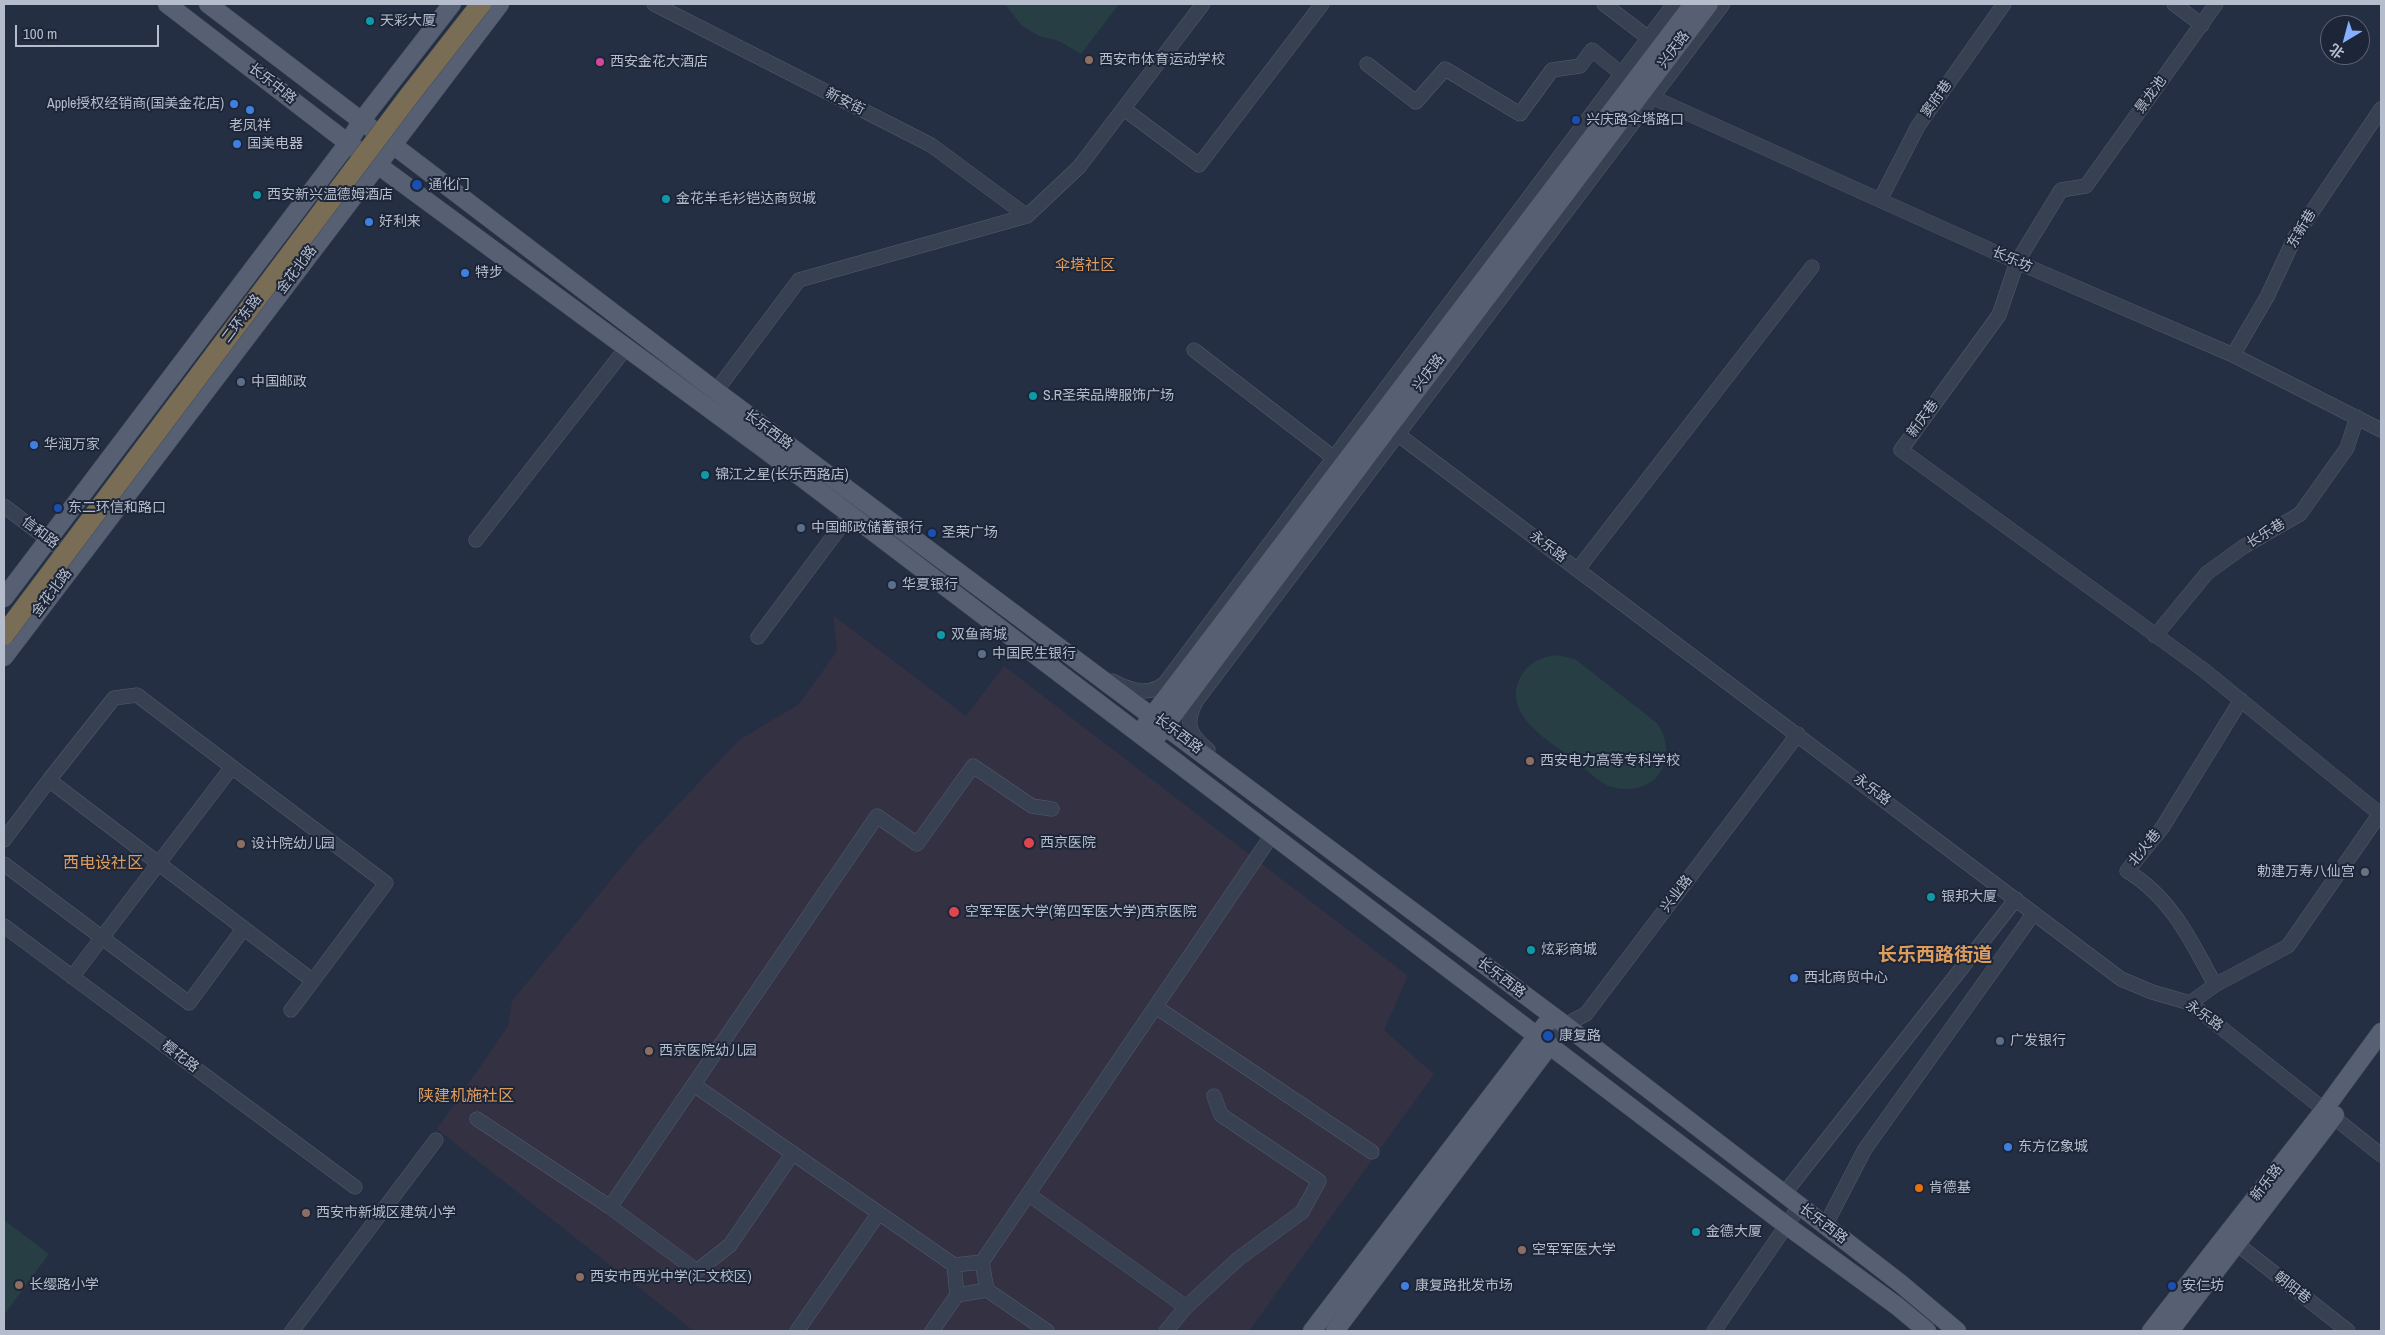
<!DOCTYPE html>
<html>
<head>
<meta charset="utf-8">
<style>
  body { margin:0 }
  #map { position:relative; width:2385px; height:1335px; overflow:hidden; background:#242f43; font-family:"Archivo Narrow","Noto Sans SC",sans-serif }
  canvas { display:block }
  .frame { position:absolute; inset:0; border:5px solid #b5bdcc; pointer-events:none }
  .north { position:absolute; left:2320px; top:15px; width:50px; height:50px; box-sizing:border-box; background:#1d2638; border:1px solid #5a6273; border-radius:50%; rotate:217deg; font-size:14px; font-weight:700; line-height:20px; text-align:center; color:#b5bdcc }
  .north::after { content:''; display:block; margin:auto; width:18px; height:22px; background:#87afff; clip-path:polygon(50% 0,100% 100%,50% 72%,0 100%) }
  .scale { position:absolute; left:15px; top:25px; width:144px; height:22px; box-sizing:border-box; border:2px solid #b5bdcc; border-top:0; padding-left:6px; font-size:15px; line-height:18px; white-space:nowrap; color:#b5bdcc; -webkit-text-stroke:4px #1d2638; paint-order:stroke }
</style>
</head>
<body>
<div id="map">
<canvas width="2385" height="1335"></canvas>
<div class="frame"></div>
<div class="north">北</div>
<div class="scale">100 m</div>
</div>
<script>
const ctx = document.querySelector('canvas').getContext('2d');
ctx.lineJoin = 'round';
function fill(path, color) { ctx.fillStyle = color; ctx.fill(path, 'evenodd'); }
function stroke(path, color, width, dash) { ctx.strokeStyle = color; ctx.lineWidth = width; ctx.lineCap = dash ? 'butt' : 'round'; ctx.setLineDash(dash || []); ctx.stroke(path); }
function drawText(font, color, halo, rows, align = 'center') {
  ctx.font = font + ' "Archivo Narrow","Noto Sans SC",sans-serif'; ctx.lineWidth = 4; ctx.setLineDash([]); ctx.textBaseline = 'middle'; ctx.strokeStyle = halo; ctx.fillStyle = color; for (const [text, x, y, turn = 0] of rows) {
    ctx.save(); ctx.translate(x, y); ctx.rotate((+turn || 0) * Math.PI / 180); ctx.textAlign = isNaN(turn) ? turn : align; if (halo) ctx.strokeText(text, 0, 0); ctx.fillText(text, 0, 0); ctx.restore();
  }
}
const medical = new Path2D(`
  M 833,615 L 966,716 L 1004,666 L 1408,976 L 1384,1030 L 1434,1074 L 1249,1331 L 694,1331 L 437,1129 L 508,1026 L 512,1001 L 638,847 L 739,740 L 799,704 L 837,651 Z`);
const green = new Path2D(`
  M 1005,4 L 1119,4 L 1081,54 L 1059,41 L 1039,36 L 1021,25 Z
  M 1556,655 L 1575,659 L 1657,723 C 1667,739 1669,750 1662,769 C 1654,788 1628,793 1609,786 C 1598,782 1586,769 1576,761 C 1551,742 1501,715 1520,678 C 1528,662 1540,658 1556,655 Z
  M 4,1220 L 49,1254 L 4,1315 Z`);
const minor = new Path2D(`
  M 654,4 L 931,145 L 1027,216
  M 1604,4 L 1655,43
  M 2174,4 L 2202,25
  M 2216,4 L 2086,186 L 2061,190 L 2017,262 L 1999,315 L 1901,450 L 2205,671 L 2380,814
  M 1367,64 L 1416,102 L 1445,69 L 1520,114 L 1552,70 L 1580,66 L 1592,50 L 1622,74
  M 1645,94 L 2017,262 L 2233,355 L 2381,430
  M 1124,109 L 1199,165 L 1322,4
  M 1880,200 L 1918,126 L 2004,4
  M 1194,350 L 1334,458
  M 2233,355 L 2267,297 L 2295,237 L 2381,109
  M 716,391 L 799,280 L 1027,216 L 1079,167 L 1203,4
  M 1368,412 L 2121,979 L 2152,992 L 2190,1003 L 2381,1155
  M 4,506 L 71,557
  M 476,540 L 626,348
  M 1578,569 L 1812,267
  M 2155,636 L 2207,573 L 2243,547 L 2300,514 L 2347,448 L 2357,417
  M 758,637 L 850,514
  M 1112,681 C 1129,690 1149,697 1165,683 L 1674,4
  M 1208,750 C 1189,734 1184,723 1197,700 L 1723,4
  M 49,780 L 114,698 L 137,695 L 232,767
  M 4,840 L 49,780 L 313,981
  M 4,864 L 189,1003 L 244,928
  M 4,926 L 355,1187
  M 72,977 L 232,767 L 386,883 L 291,1010
  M 2215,985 C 2192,942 2171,897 2127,871 L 2162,828 L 2241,700
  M 2190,1003 L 2215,985 L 2288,946 L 2381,812
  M 1156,1007 L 1372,1152
  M 1550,1045 L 1565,1025 L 1586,1014 L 1798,734
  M 694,1085 L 954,1265
  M 477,1119 L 610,1207 L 697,1271 L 730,1245 L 793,1153
  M 1028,1194 L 1186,1307 L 1238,1259 L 1302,1212 L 1319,1181 L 1221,1115 L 1214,1096
  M 1784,1194 L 2016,899
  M 610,1207 L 877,816 L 917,844 L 973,766 L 1032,806 L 1052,809
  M 1825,1226 L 1865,1149 L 2034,913
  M 2237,1244 L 2348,1331
  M 982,1262 L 954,1265 L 957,1295 L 987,1290 L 982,1262 L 1272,835
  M 987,1290 L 1047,1331
  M 292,1331 L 436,1140
  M 797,1331 L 879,1213
  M 932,1331 L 957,1295
  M 1166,1331 L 1186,1307
  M 1714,1331 L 1799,1207`);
const major = new Path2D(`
  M 167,4 L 348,143 L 764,449 L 1786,1225 L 1897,1306 L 1927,1331
  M 208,4 L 716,391 L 1565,1025 L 1900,1283 L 1957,1331
  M 4,598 L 348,143 L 362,120 L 452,4
  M 4,657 L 500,4
  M 1146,724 L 1693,4
  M 1159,734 L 1389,427 L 1709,4
  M 1312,1331 L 1552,1016
  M 1335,1331 L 1550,1045
  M 2151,1331 L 2324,1110 L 2381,1032
  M 2170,1331 L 2335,1115`);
const highwayBridge = new Path2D(`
  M 4,635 L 409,96 L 481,4`);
const markers = [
  [370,21,5,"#0f9aa8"],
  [1089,60,5,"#8d6e63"],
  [600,62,5,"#d1479c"],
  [234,104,5,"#3f7fe0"],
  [250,110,5,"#3f7fe0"],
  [1576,120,5,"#1a4fb4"],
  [237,144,5,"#3f7fe0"],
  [417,185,6,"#1a4fb4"],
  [257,195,5,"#0f9aa8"],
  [666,199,5,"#0f9aa8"],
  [369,222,5,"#3f7fe0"],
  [465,273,5,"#3f7fe0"],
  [241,382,5,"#5c6f8a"],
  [1033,396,5,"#0f9aa8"],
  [34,445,5,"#3f7fe0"],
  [705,475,5,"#0f9aa8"],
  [58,508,5,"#1a4fb4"],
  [801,528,5,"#5c6f8a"],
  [932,533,5,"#1a4fb4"],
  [892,585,5,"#5c6f8a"],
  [941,635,5,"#0f9aa8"],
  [982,654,5,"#5c6f8a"],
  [1530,761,5,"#8d6e63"],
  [1029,843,6,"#e0444e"],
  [241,844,5,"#8d6e63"],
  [2365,872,5,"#6b7280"],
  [1931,897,5,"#0f9aa8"],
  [954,912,6,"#e0444e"],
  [1531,950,5,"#0f9aa8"],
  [1794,978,5,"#3f7fe0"],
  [1548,1036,6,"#1a4fb4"],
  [2000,1041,5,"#5c6f8a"],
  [649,1051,5,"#8d6e63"],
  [2008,1147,5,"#3f7fe0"],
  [1919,1188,5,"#e8710a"],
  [306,1213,5,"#8d6e63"],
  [1696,1232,5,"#0f9aa8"],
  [1522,1250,5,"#8d6e63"],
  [580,1277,5,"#8d6e63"],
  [19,1285,5,"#8d6e63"],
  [1405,1286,5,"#3f7fe0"],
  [2172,1286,5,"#1a4fb4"]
];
const poiNames = [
  ["天彩大厦",380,21],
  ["西安市体育运动学校",1099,60],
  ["西安金花大酒店",610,62],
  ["Apple授权经销商(国美金花店)",224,104,"right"],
  ["兴庆路伞塔路口",1586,120],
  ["老凤祥",250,126,"center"],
  ["国美电器",247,144],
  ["通化门",428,185],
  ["西安新兴温德姆酒店",267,195],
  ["金花羊毛衫铠达商贸城",676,199],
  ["好利来",379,222],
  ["特步",475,273],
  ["中国邮政",251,382],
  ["S.R圣荣品牌服饰广场",1043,396],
  ["华润万家",44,445],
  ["锦江之星(长乐西路店)",715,475],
  ["东二环信和路口",68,508],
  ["中国邮政储蓄银行",811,528],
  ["圣荣广场",942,533],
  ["华夏银行",902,585],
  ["双鱼商城",951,635],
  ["中国民生银行",992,654],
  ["西安电力高等专科学校",1540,761],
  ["西京医院",1040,843],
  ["设计院幼儿园",251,844],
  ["勅建万寿八仙宫",2355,872,"right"],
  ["银邦大厦",1941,897],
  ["空军军医大学(第四军医大学)西京医院",965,912],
  ["炫彩商城",1541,950],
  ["西北商贸中心",1804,978],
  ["康复路",1559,1036],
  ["广发银行",2010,1041],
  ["西京医院幼儿园",659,1051],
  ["东方亿象城",2018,1147],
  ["肯德基",1929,1188],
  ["西安市新城区建筑小学",316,1213],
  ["金德大厦",1706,1232],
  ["空军军医大学",1532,1250],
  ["西安市西光中学(汇文校区)",590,1277],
  ["长缨路小学",29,1285],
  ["康复路批发市场",1415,1286],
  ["安仁坊",2182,1286]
];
const streetNames = [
  ["兴庆路",1674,50,-53],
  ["长乐中路",272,84,38],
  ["景龙池",2151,95,-54],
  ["窦府巷",1937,99,-55],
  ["新安街",845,102,27],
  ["东新巷",2302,229,-59],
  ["长乐坊",2012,260,24],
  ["金花北路",297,270,-53],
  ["二环东路",242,319,-53],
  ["兴庆路",1429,373,-53],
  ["新庆巷",1923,419,-54],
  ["长乐西路",768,430,36],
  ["信和路",40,533,37],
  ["长乐巷",2266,534,-31],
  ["永乐路",1548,547,37],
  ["金花北路",52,593,-53],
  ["长乐西路",1178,734,37],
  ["永乐路",1872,790,37],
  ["北火巷",2145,848,-51],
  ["兴业路",1677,894,-53],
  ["长乐西路",1501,978,37],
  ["永乐路",2204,1016,35],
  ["樱花路",180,1057,37],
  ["新乐路",2267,1183,-52],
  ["长乐西路",1823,1224,37],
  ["朝阳巷",2292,1288,38]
];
const neighbourhoodNames = [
  ["伞塔社区",1085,266]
];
const quarterNames = [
  ["西电设社区",103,864],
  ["陕建机施社区",466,1097]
];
const districtNames = [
  ["长乐西路街道",1935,956]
];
fill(medical, '#343143');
fill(green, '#263e44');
stroke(minor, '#535c6c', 15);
stroke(major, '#424a5b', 19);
stroke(minor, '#384152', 14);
stroke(major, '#566072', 18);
stroke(highwayBridge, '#404959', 21, []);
stroke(highwayBridge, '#796d55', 20);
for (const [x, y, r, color] of markers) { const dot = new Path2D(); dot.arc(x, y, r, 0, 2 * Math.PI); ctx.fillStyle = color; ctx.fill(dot); stroke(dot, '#1d2638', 2); }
drawText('14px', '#b5bdcc', '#1d2638', poiNames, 'left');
drawText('14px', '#b5bdcc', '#1d2638', streetNames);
drawText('15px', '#de9d5e', '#1d2638', neighbourhoodNames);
drawText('16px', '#de9d5e', '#1d2638', quarterNames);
drawText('bold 19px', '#de9d5e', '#1d2638', districtNames);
</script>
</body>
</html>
